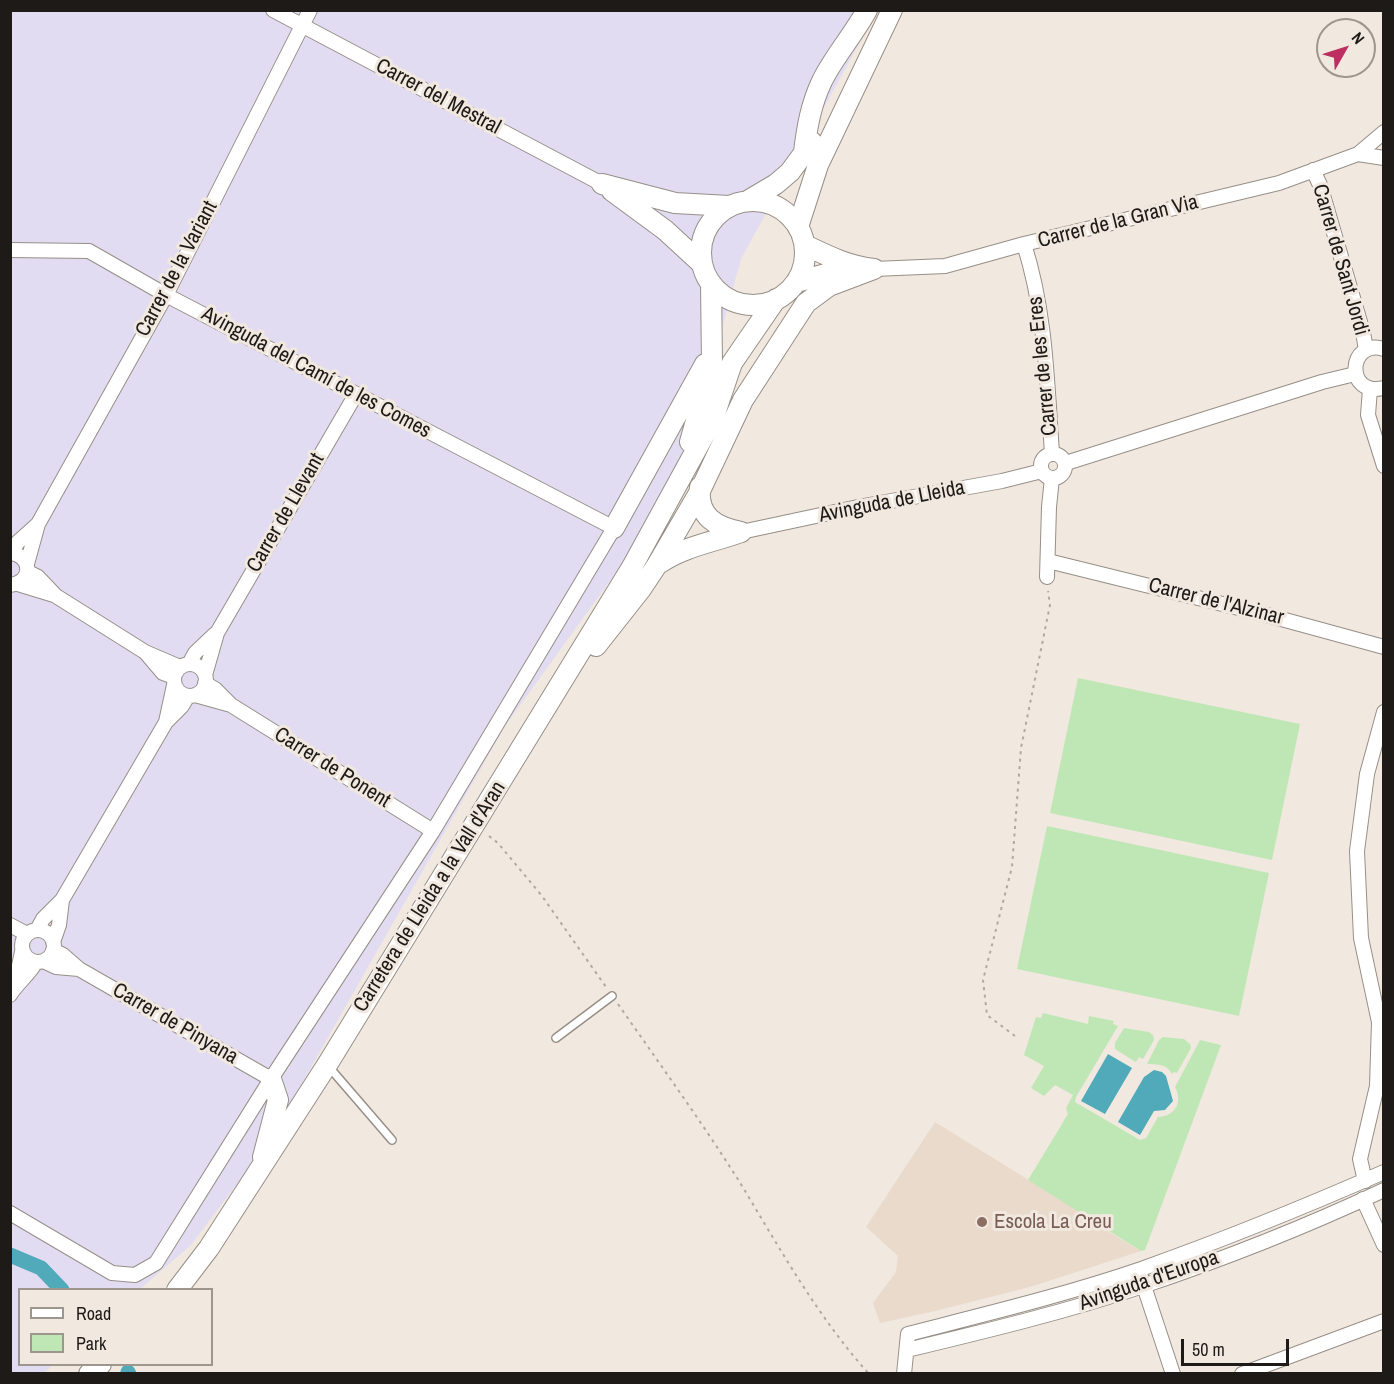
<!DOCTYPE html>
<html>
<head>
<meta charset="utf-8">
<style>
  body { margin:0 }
  #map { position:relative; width:1394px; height:1384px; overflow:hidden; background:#f1e8df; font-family:"Archivo Narrow",sans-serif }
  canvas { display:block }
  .frame { position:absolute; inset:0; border:12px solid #1d1a17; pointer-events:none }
  .legend { position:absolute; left:18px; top:1288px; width:195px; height:78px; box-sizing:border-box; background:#f1e8df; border:2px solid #9c968f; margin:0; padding:8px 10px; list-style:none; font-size:18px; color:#1d1a17 }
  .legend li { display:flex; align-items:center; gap:12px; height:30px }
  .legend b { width:30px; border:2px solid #9c968f }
  .north { position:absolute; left:1316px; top:18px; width:60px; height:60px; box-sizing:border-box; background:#f1e8df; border:2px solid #9c968f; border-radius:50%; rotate:51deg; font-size:16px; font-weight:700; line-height:24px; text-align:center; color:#1d1a17 }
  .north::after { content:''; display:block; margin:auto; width:21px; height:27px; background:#bc2f60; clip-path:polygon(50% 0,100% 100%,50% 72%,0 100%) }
  .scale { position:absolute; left:1181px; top:1339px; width:108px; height:27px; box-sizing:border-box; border:3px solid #1d1a17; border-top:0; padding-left:8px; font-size:18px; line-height:21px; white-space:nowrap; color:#1d1a17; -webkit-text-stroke:4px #f1e8df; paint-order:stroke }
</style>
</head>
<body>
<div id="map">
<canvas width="1394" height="1384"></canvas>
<div class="frame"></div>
<ul class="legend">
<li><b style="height:8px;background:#fff"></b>Road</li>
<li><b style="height:16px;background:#bfe7b6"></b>Park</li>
</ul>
<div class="north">N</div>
<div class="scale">50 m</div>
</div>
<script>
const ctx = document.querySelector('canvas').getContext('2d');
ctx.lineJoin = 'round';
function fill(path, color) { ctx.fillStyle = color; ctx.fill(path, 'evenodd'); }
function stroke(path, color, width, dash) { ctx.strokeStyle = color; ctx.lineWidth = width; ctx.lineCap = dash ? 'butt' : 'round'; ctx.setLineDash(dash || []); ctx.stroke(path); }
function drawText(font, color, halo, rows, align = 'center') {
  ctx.font = font + ' "Archivo Narrow",sans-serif'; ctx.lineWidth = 6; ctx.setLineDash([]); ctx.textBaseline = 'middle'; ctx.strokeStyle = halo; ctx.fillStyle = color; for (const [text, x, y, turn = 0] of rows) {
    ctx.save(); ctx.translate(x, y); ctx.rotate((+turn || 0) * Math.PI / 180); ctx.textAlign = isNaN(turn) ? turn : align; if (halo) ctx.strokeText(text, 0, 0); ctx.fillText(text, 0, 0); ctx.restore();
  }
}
const industrial = new Path2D(`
  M 10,11 L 877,11 L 741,259 L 687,454 L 636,545 L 505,726 L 268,1143 L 191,1245 L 140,1289 L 20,1290 L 20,1364 L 53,1365 L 43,1374 L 10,1373 Z`);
const built = new Path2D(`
  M 935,1122 L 1095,1221 L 1094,1223 L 1141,1251 L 1030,1287 L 935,1311 L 880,1323 L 873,1303 L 896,1272 L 898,1256 L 866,1227 Z`);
const green = new Path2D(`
  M 1078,678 L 1300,724 L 1272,860 L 1050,813 Z
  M 1047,826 L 1269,873 L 1239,1016 L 1017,969 Z
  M 1043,1013 L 1088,1024 L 1089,1016 L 1114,1021 L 1113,1024 L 1118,1026 L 1076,1097 L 1075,1102 L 1140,1140 L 1146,1138 L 1158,1117 C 1176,1116 1183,1102 1175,1087 L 1200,1040 L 1221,1045 L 1145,1250 L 1141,1251 L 1028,1180 L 1068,1114 L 1066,1108 L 1073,1095 L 1055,1085 L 1044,1096 L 1031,1088 L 1044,1066 L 1024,1055 L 1036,1017 L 1041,1018 Z
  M 1124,1028 L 1149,1032 L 1153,1035 L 1154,1040 L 1143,1059 L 1139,1057 L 1136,1062 L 1134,1061 L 1115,1049 L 1115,1043 Z
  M 1163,1037 L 1184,1039 L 1190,1044 L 1191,1048 L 1177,1073 L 1174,1072 L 1172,1074 C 1166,1063 1158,1065 1147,1064 L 1159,1040 Z`);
const water = new Path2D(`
  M 1108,1054 L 1132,1068 L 1105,1114 L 1081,1101 Z
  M 1154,1070 L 1162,1072 L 1166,1076 L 1173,1101 L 1165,1110 L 1154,1111 L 1140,1135 L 1118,1122 L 1144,1077 Z`);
const canal = new Path2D(`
  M 10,1255 L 41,1268 L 62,1290
  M 128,1372 L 129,1374`);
const path = new Path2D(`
  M 489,836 L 498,843 L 542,896 L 606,987
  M 618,1004 C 659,1063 701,1121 739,1181 C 779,1247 817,1316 869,1374
  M 1015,1036 L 987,1015 L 983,980 L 1012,867 L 1021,748 L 1050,605 L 1048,591`);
const lane = new Path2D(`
  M 556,1038 L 612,996
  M 329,1067 L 392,1140`);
const street = new Path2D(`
  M 273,10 L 602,184
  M 1358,154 L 1384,158
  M 1313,170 L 1320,185 L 1363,332 L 1366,350
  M 1024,244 C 1046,313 1047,383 1052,453
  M 10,250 L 89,251 L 166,295 L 614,528 L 433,831 L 271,1079 L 156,1263 L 135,1275 L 112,1273 L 10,1213
  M 874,269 L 945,266 L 1024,244 L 1279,183 L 1358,154 L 1384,132
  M 1384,349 C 1348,338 1344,397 1384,388
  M 1370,389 L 1368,415 L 1384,466
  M1041 466a12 12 0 1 1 24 0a12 12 0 1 1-24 0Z
  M 1066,463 L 1322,382 L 1355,374
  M 741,532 L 858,507 L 1002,481 L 1042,471
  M 10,553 C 33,555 33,583 10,585
  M 11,553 L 18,542 L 38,524
  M 1048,561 L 1263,614 L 1384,647
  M 27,564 L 38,524 L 166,295 L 310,10
  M 28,572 L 38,577 L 56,596 L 145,652 L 180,667
  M 1047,577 L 1049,507 L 1052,478
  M 18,584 L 54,595
  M 146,653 L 163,673 L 174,677
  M174 680a16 16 0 1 1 32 0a16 16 0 1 1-32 0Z
  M 189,664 L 195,653 L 215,634
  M 205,675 L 217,633 L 356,394
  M 205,683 L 215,689 L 231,705 L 433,831
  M 195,695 L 231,705
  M 166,722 L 174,685
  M 10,925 L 27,934
  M22 946a16 16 0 1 1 32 0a16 16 0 1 1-32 0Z
  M 37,930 L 43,919 L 62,900 L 166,722 L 182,706 L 188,696
  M 53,942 L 59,925 L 62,900
  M 53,950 L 63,955 L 79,969 L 271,1079
  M 43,961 L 56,967 L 79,969
  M 14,988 L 22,952
  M 10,995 C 17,983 29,975 36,962
  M 1365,1181 L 1360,1159 L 1377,1086 L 1379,1022 L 1361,938 L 1357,851 L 1367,774 L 1384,712
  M 1363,1199 L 1384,1245
  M 1141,1277 L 1173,1374
  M 907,1350 C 986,1331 1065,1312 1143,1286 C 1224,1259 1307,1226 1384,1190
  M 904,1374 L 908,1334 C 986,1314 1065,1295 1141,1269 C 1223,1240 1304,1207 1384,1172
  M 1242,1374 L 1384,1321`);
const secondary = new Path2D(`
  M 804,152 C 807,127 811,104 822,81 C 833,58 854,34 867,10
  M 602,184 L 675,203 L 729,206
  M 612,191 L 665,230 L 702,264
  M 749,200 L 776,184 L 790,172 L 812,142
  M701 253a52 52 0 1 1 104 0a52 52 0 1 1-104 0Z
  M 798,227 L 818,165 L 892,10
  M 805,245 C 828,256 848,266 874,269
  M 796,282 L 849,268
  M 690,442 L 712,364 L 711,283
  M 700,487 C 697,517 716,527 741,532
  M 614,528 L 705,364
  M 660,563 C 685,546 714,542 741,532
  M 596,646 L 641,589 L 657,565 L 699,493 L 743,400 L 806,303 L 829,286 L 874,269
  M 263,1157 L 278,1100 L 271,1079
  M 177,1290 L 209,1248 L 327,1065 L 632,567 L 713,419 L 732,363 L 776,299
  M 89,1374 L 101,1364`);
const markers = [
  [982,1222,6,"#8d6e63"]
];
const streetNames = [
  ["Carrer del Mestral",438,97,28],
  ["Carrer de la Gran Via",1118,222,-14],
  ["Carrer de Sant Jordi",1340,260,74],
  ["Carrer de la Variant",177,269,-62],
  ["Carrer de les Eres",1043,366,-96],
  ["Avinguda del Camí de les Comes",316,373,28],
  ["Avinguda de Lleida",892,502,-11],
  ["Carrer de Llevant",286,513,-60],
  ["Carrer de l'Alzinar",1216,602,14],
  ["Carrer de Ponent",332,768,32],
  ["Carretera de Lleida a la Vall d'Aran",430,897,-58],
  ["Carrer de Pinyana",175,1024,30],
  ["Avinguda d'Europa",1149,1281,-19]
];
const educationNames = [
  ["Escola La Creu",994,1222]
];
fill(industrial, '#e2dcf2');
fill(built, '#e9dacc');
fill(green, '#bfe7b6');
fill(water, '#51aab9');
stroke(canal, '#51aab9', 15);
stroke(lane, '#978f87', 10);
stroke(street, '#978f87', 16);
stroke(secondary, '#978f87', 22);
stroke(path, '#b0a9a2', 2, [3, 4.5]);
stroke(lane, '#fff', 7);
stroke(street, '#fff', 14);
stroke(secondary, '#fff', 20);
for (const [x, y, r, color] of markers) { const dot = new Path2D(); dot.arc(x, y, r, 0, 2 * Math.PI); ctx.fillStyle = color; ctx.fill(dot); stroke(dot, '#f1e8df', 2); }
drawText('21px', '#1d1a17', '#f1e8df', streetNames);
drawText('21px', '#785e54', '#f1e8df', educationNames, 'left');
</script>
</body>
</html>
